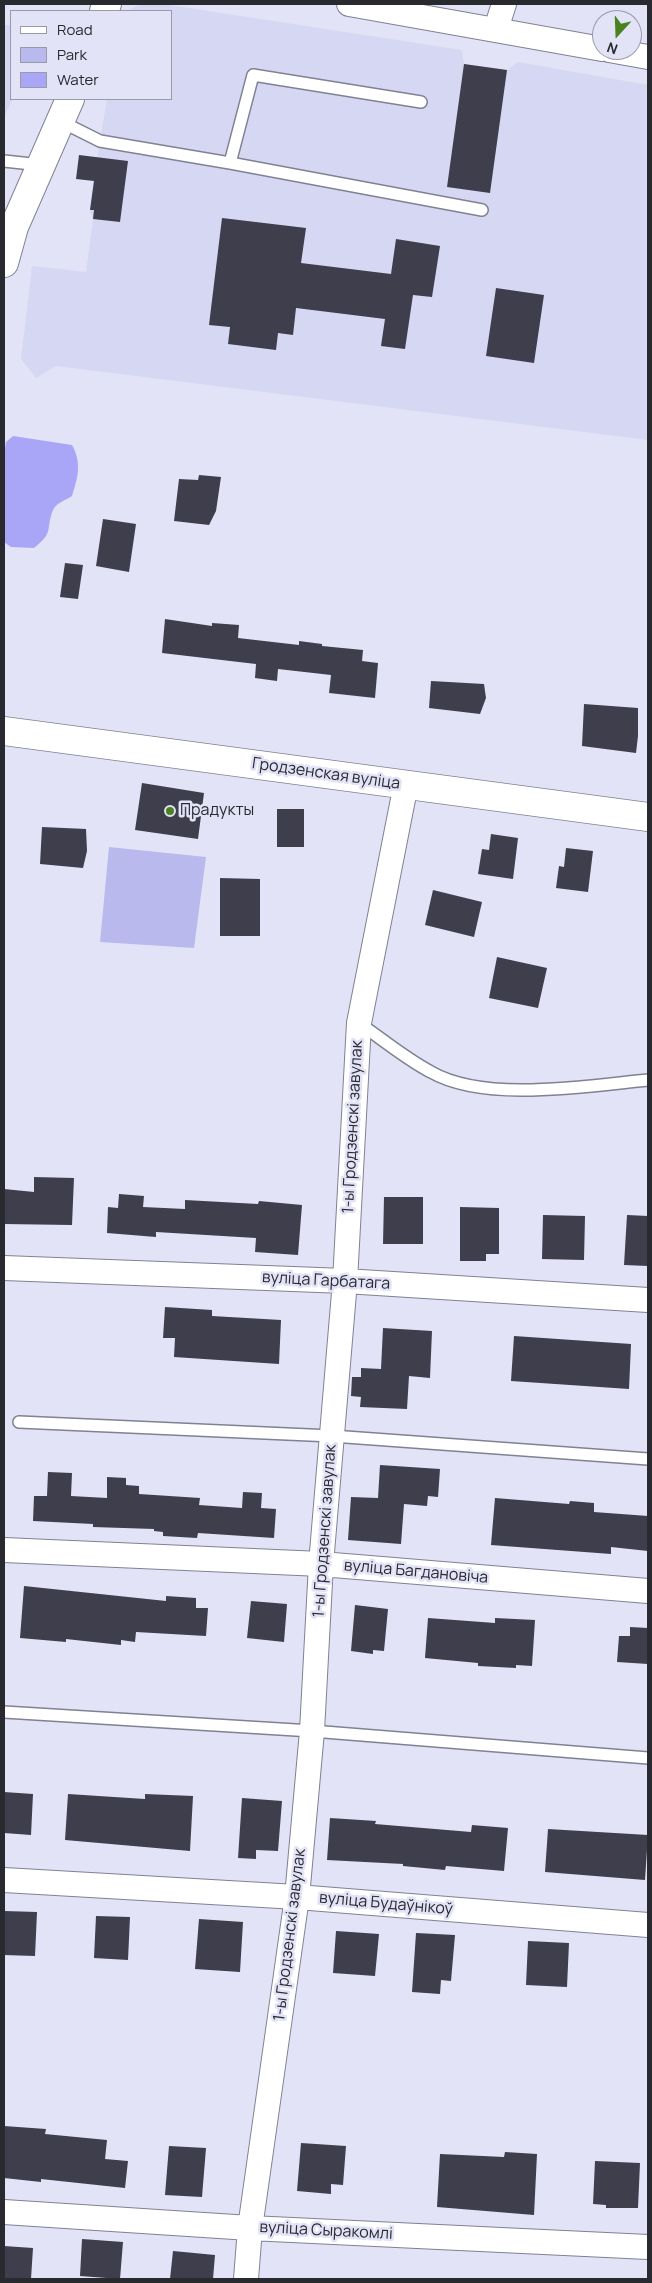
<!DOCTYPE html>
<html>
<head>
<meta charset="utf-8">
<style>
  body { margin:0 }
  #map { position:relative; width:652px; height:2283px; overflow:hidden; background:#e3e3f7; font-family:Manrope,sans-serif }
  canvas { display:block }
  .frame { position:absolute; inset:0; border:5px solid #292930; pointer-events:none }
  .legend { position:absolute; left:10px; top:10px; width:162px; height:90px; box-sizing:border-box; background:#e3e3f7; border:1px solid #9999a7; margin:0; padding:6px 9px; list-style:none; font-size:15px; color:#292930 }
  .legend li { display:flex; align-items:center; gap:10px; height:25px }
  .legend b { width:25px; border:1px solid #9999a7 }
  .north { position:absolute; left:592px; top:10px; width:50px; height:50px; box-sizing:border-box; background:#e3e3f7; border:1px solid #9999a7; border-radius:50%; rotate:200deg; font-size:14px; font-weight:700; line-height:20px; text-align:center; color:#292930 }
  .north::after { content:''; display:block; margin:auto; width:18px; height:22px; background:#49831e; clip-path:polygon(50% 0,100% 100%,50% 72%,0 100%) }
</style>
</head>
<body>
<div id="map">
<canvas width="652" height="2283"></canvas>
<div class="frame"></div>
<ul class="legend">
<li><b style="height:6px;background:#fff"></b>Road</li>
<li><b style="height:14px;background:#b9b9ed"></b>Park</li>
<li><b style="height:14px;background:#a9a5f7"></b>Water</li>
</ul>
<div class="north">N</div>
</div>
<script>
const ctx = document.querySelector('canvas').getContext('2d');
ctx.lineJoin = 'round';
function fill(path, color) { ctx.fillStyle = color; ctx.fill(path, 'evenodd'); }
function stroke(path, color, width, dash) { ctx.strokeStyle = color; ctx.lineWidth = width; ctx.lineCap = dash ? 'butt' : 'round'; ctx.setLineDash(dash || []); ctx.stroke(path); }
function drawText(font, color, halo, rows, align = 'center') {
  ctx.font = font + ' Manrope,sans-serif'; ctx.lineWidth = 5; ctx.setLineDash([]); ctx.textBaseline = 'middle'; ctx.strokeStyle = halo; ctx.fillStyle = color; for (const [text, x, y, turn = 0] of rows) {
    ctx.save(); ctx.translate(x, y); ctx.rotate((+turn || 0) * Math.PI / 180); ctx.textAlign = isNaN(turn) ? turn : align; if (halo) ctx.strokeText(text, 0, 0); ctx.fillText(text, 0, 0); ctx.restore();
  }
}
const built = new Path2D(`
  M 145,4 L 163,4 L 462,50 L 464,64 L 507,70 L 518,62 L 648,85 L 648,440 L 56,366 L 36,378 L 21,359 L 32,266 L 86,272 L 93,220 L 90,210 L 93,181 L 107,99 L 171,99 L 171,11 L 129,11 L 136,6 Z
  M 4,25 L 11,25 L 11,99 L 13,99 L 4,117 Z`);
const green = new Path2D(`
  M 109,847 L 206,857 L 194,948 L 100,942 Z`);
const water = new Path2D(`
  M 13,436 L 72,445 C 82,463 78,477 72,496 C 66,500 56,503 53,510 C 45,530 55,531 34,548 L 11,547 L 4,542 L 4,455 L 6,442 Z`);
const building = new Path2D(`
  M 464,64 L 507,70 L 490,193 L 447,187 Z
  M 79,155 L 128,161 L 120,222 L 93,219 L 94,210 L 90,210 L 94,181 L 76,179 Z
  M 222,218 L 306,228 L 301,263 L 391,274 L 396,239 L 440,246 L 432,297 L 413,295 L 405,349 L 381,346 L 385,319 L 296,308 L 293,335 L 278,333 L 276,350 L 228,344 L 230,327 L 209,325 Z
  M 496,288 L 544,295 L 534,363 L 486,356 Z
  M 199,475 L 221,477 L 216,511 L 209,525 L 174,521 L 179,479 L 198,480 Z
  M 103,519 L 136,524 L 129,572 L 96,566 Z
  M 65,563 L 83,565 L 78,599 L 60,597 Z
  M 165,619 L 212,626 L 212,623 L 239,625 L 238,638 L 299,645 L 299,641 L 322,644 L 322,646 L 363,650 L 362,661 L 378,663 L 375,698 L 329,693 L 331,675 L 278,669 L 277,681 L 255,678 L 256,664 L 162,653 Z
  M 431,681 L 484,684 L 486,698 L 480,714 L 429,708 Z
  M 584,704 L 638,708 L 638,736 L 636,753 L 582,746 Z
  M 142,783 L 204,793 L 198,839 L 135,830 Z
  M 277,809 L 304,809 L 304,847 L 277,847 Z
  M 42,827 L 86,829 L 87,851 L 83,868 L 40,864 Z
  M 491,834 L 518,838 L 513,879 L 478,874 L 482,849 L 489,850 Z
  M 566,848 L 593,851 L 588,892 L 556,888 L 559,866 L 564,867 Z
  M 220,878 L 260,879 L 260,936 L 220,936 Z
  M 433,890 L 482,902 L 474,937 L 425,925 Z
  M 497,957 L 547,968 L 538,1008 L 489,998 Z
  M 34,1177 L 74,1178 L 72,1225 L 4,1224 L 4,1189 L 34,1192 Z
  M 119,1194 L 144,1196 L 143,1207 L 185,1209 L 185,1200 L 258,1204 L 259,1201 L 302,1205 L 298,1255 L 255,1252 L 256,1238 L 156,1232 L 156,1237 L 107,1233 L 108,1207 L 118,1208 Z
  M 384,1197 L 423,1197 L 423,1244 L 383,1244 Z
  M 460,1207 L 499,1208 L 499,1254 L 486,1254 L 486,1261 L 460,1261 Z
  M 543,1215 L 585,1216 L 584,1260 L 542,1259 Z
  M 627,1215 L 648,1216 L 648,1266 L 624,1265 Z
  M 165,1307 L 212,1310 L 212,1316 L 281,1320 L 279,1364 L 174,1357 L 175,1338 L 163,1338 Z
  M 383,1328 L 432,1331 L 430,1378 L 409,1376 L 407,1409 L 360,1407 L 361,1397 L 351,1396 L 352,1377 L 361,1377 L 361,1368 L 381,1369 Z
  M 514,1336 L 631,1344 L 629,1389 L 511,1381 Z
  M 380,1465 L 440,1469 L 438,1497 L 428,1496 L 427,1506 L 404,1504 L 401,1544 L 348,1540 L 351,1497 L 378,1498 Z
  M 48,1472 L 72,1473 L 71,1496 L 107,1498 L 107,1477 L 126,1478 L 126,1485 L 139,1486 L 139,1494 L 200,1498 L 199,1505 L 242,1508 L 243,1492 L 262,1493 L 261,1508 L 276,1509 L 274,1538 L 198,1533 L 197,1538 L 163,1536 L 163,1532 L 154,1531 L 154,1529 L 93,1527 L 93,1524 L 33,1521 L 34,1496 L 47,1496 Z
  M 495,1498 L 569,1504 L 570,1501 L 594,1503 L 594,1512 L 648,1516 L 648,1551 L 611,1547 L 611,1554 L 491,1545 Z
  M 24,1586 L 166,1601 L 166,1596 L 196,1598 L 196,1608 L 208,1608 L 206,1636 L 136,1632 L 135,1642 L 121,1640 L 121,1645 L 66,1639 L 66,1642 L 20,1638 Z
  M 251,1601 L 287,1604 L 284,1642 L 247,1638 Z
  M 355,1605 L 388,1609 L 384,1651 L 373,1650 L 373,1654 L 351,1651 Z
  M 428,1618 L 495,1623 L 495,1618 L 535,1620 L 532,1666 L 516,1665 L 516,1668 L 478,1666 L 478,1663 L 425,1658 Z
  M 630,1627 L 648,1628 L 648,1664 L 617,1662 L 619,1636 L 630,1636 Z
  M 4,1792 L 33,1794 L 31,1835 L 4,1833 Z
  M 68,1794 L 145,1799 L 145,1794 L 193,1796 L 190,1851 L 65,1840 Z
  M 242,1798 L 282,1801 L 278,1851 L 256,1850 L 256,1859 L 238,1858 Z
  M 330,1818 L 376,1821 L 375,1824 L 471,1832 L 472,1825 L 508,1828 L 504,1871 L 446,1866 L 445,1870 L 403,1866 L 403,1864 L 327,1860 Z
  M 548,1829 L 648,1835 L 645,1880 L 545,1872 Z
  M 4,1911 L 37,1912 L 35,1956 L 4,1955 Z
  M 96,1916 L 130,1917 L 128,1960 L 94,1958 Z
  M 199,1919 L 243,1922 L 240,1972 L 195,1969 Z
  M 336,1931 L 379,1934 L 375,1976 L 333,1973 Z
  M 416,1933 L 455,1935 L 451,1981 L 441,1980 L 440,1994 L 412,1992 Z
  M 528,1941 L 569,1943 L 567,1987 L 526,1985 Z
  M 4,2126 L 46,2129 L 45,2134 L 107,2140 L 105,2159 L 128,2161 L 125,2188 L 41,2179 L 41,2182 L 4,2178 Z
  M 301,2143 L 346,2146 L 343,2185 L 331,2184 L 331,2194 L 297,2191 Z
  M 169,2146 L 206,2148 L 202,2197 L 165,2195 Z
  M 505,2152 L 537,2154 L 534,2215 L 437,2207 L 440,2154 L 504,2157 Z
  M 595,2161 L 640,2163 L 638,2208 L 606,2208 L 606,2205 L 593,2204 Z
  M 82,2239 L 123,2242 L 120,2279 L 80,2276 Z
  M 4,2246 L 33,2248 L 31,2279 L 4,2278 Z
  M 173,2251 L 215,2255 L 213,2279 L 170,2279 Z`);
const service = new Path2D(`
  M 60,121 L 100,141 L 230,163 L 482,210
  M 4,161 L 41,165
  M 230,163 L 253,75 L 421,102
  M 359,1023 C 382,1039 406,1059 431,1072 C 485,1103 587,1086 648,1080
  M 19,1422 L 332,1436 L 648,1459
  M 4,1712 L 312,1731 L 648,1758`);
const minor = new Path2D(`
  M 349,4 L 602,49
  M 496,29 L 504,4
  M 609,50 L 648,57
  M 4,1268 L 345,1281 L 648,1300
  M 4,1550 L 321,1564 L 648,1591
  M 4,1880 L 297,1897 L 648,1925
  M 4,2212 L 250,2228 L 648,2247
  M 246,2279 L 250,2228 L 297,1897 L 312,1731 L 321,1564 L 345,1281 L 359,1023 L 406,784`);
const tertiary = new Path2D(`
  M 104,11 L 107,4
  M 4,263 L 14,227 L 70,99
  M 4,731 L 648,817`);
const markers = [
  [170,811,5,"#49831e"]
];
const streetNames = [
  ["Гродзенская вуліца",326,774,8],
  ["1-ы Гродзенскі завулак",353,1127,-87],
  ["вуліца Гарбатага",326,1281,3],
  ["1-ы Гродзенскі завулак",325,1531,-86],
  ["вуліца Багдановіча",416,1572,5],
  ["вуліца Будаўнікоў",386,1904,5],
  ["1-ы Гродзенскі завулак",290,1935,-83],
  ["вуліца Сыракомлі",326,2231,3]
];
const poiNames = [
  ["Прадукты",180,811]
];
fill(built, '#d6d7f2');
fill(green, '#b9b9ed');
fill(water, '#a9a5f7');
fill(building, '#3e3e4d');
stroke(service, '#808193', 14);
stroke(minor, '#808193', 26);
stroke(tertiary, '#808193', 30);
stroke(service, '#fff', 11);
stroke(minor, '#fff', 24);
stroke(tertiary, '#fff', 28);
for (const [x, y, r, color] of markers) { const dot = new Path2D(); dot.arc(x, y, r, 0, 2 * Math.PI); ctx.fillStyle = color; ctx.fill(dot); stroke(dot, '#e3e3f7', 2); }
drawText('16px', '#292930', '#e3e3f7', streetNames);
drawText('16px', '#292930', '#e3e3f7', poiNames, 'left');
</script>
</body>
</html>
